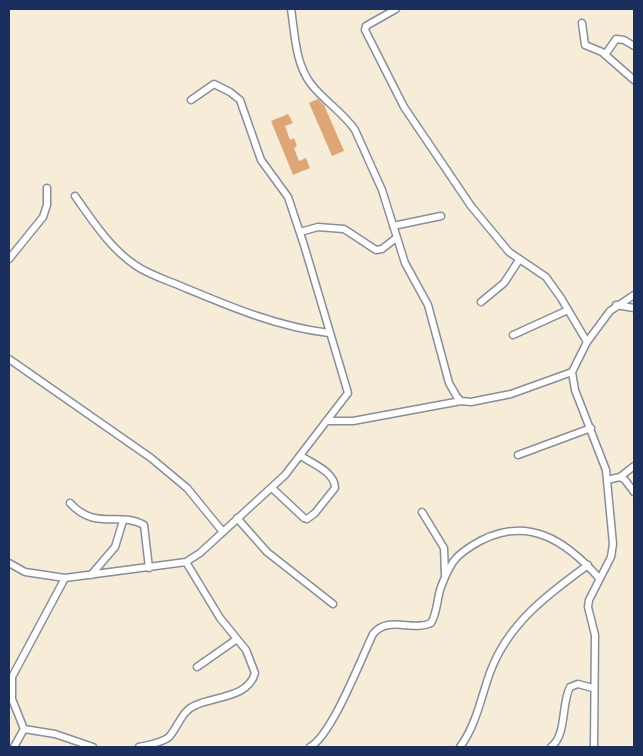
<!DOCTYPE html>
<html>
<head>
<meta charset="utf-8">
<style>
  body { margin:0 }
  #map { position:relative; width:643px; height:756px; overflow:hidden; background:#f6ecd8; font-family:"EB Garamond",serif }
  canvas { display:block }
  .frame { position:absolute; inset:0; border:10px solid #1b2f5e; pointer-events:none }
</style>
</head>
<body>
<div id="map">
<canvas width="643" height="756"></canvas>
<div class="frame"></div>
</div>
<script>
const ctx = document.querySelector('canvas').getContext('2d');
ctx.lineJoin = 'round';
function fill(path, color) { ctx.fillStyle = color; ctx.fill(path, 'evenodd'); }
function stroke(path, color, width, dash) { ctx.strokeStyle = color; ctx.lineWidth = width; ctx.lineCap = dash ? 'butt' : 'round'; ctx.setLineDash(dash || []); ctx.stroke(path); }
const building = new Path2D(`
  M 318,99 L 324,105 L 344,151 L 332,156 L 309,103 Z
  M 288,114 L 293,123 L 285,126 L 290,140 L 294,138 L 297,146 L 294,148 L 299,161 L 306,158 L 310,168 L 293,175 L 271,121 Z`);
const minor = new Path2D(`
  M 291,9 C 295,34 295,63 311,84 C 324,101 343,112 355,130 L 382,190 L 405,263 L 428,305 L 449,383 L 457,397 L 461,401 L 471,402 L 511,394 L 572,372
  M 396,9 L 366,26 L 365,30 L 404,107 L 471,206 L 509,252 L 546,277 L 561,298 L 587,342
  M 582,23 L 585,45 L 602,52 L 634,80
  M 605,55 L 616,39 L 624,40 L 634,46
  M 75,196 C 92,220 110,248 135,265 C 149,275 167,280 183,287 C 231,307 278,327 329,333
  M 393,226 L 441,216
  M 300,232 L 318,227 L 344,229 L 376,250 L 382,249 L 396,238
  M 9,259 L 43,217 L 47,205 L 47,188
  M 481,302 L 504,283 L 519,260
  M 616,305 L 634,308
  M 513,335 L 568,310
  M 9,359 L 151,458 L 187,488 L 223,532
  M 327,421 L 353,421 L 461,401
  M 518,455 L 591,428
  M 620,477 L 634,466
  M 607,480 L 620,477 L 625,480 L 634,492
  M 272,488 L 304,518 L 307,519 L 315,513 L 335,488 C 335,472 313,464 301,456
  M 70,503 C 95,531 120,511 144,525 L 149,568
  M 422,512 L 444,548 L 445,575
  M 237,518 L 267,552 L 333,604
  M 9,563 L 25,572 L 65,578 L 186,562 L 200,553 L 285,475 L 348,393 L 304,245 L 288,197 L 261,160 L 240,100 L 230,92 L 214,84 L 191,100
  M 91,575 L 115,547 L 123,521
  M 197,667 L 237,639
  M 24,729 L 55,734 L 93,747
  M 14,747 L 24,729 L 12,699 L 12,677 L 65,578
  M 139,747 C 148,745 162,743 169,737 C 179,726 181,711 196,705 C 215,696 248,698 255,673 L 246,650 L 220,618 L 186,562
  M 310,747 C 332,735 361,659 373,634 C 388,615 413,632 431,623 C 437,613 437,601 440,590 C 443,581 448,570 453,562 C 459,553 471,546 480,541 C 529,515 567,542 599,578
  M 460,747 C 477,724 481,696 491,670 C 509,623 548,594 588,565
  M 551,747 C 567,735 561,704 570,687 L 578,684 L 593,688
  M 594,747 L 595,635 L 588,607 L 589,600 L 611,557 L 613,544 L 606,470 L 575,390 L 572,372 L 587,342 L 610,311 L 634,295`);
fill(building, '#dea676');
stroke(minor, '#888e9b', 9);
stroke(minor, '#fff', 6);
</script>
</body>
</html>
